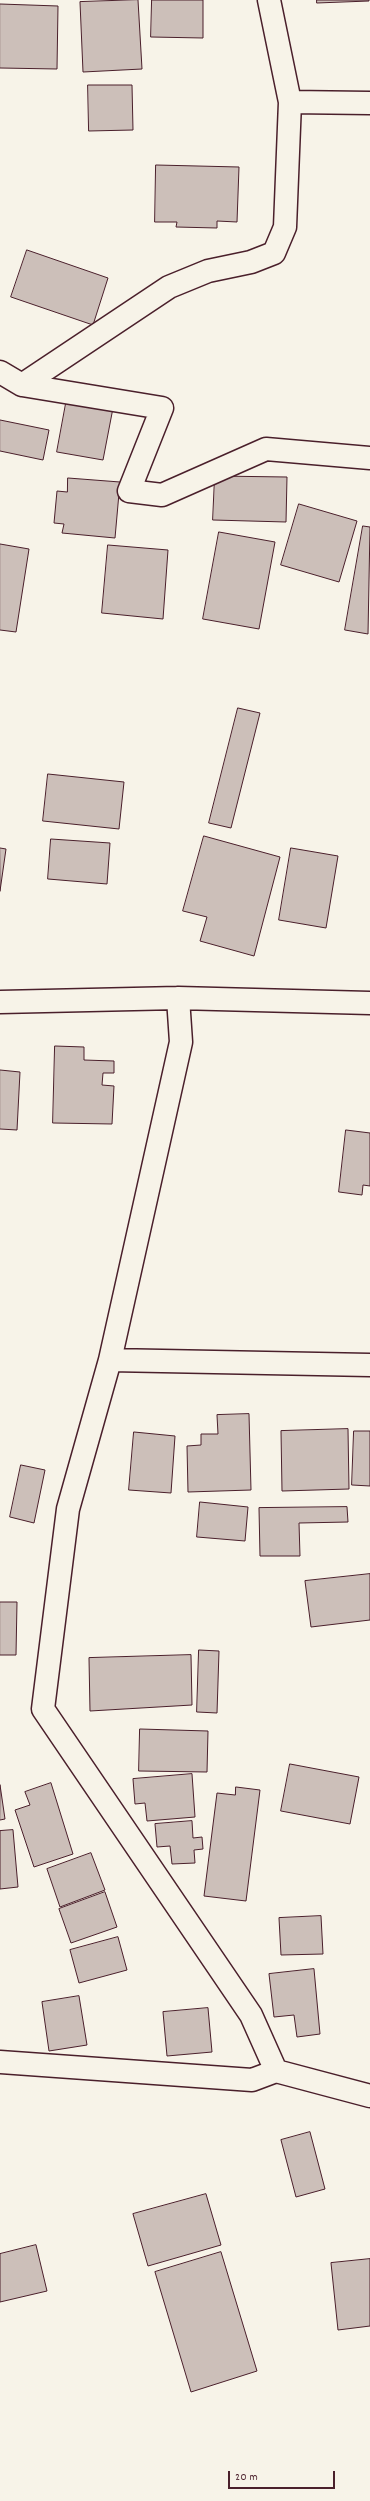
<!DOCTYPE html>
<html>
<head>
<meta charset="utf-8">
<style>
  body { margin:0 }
  #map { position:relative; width:370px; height:2501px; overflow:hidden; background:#f7f3e8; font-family:Dekko,sans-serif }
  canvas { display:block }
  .scale { position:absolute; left:228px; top:2471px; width:107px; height:18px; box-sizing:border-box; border:2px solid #4a1f2b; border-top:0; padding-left:5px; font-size:12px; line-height:14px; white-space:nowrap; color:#4a1f2b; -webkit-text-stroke:3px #f7f3e8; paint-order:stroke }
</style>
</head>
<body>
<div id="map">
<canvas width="370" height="2501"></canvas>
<div class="scale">20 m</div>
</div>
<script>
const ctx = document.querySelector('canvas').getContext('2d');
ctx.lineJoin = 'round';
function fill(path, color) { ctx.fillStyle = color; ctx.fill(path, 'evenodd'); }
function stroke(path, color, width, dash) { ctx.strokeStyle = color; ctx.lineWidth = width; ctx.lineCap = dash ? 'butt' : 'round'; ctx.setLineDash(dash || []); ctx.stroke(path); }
const building = new Path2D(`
  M 138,0 L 142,69 L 83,72 L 80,2 Z
  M 152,0 L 203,0 L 203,38 L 151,37 Z
  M 317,0 L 369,0 L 369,1 L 317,3 Z
  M 0,4 L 58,6 L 57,69 L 0,68 Z
  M 88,85 L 132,85 L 133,130 L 89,131 Z
  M 156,165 L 239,167 L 237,222 L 217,221 L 217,228 L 176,227 L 177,222 L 155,222 Z
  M 27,250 L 108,278 L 93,325 L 11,297 Z
  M 67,398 L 113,408 L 103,460 L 57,452 Z
  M 0,420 L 49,430 L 43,460 L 0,451 Z
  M 215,476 L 287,477 L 286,522 L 213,520 Z
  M 68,478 L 120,482 L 115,538 L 62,533 L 64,524 L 54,523 L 57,491 L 67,492 Z
  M 299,504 L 357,521 L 339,582 L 281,565 Z
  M 363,526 L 370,527 L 368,634 L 345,630 Z
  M 219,532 L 275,542 L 259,629 L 203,619 Z
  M 0,544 L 29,549 L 16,632 L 0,630 Z
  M 108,545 L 168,550 L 163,619 L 102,613 Z
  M 238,708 L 260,713 L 231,828 L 209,823 Z
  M 48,774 L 124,782 L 119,829 L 43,821 Z
  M 204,836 L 280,857 L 254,956 L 200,941 L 207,917 L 183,911 Z
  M 51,839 L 110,843 L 107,884 L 48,879 Z
  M 0,848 L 6,849 L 0,891 Z
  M 291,848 L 338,856 L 326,928 L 279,920 Z
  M 55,1046 L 84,1047 L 84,1060 L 114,1061 L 114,1073 L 103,1073 L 102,1085 L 114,1086 L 112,1124 L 53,1123 Z
  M 0,1070 L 20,1072 L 17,1130 L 0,1129 Z
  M 346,1130 L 370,1133 L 370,1186 L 363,1185 L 362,1195 L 339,1192 Z
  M 249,1414 L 251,1490 L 188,1492 L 187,1446 L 201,1445 L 201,1434 L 218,1434 L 217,1415 Z
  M 348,1429 L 349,1489 L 282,1491 L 281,1431 Z
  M 354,1431 L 370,1431 L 370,1486 L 352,1485 Z
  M 134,1432 L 175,1436 L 171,1493 L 129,1490 Z
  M 21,1465 L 45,1470 L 34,1523 L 10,1517 Z
  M 200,1502 L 248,1507 L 245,1541 L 197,1537 Z
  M 347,1507 L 348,1522 L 299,1523 L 300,1556 L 260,1556 L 259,1508 Z
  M 370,1574 L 370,1620 L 311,1627 L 305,1581 Z
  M 0,1602 L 17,1602 L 16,1655 L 0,1655 Z
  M 199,1650 L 219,1651 L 217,1713 L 197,1712 Z
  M 191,1655 L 192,1705 L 90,1711 L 89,1658 Z
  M 140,1729 L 208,1731 L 207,1772 L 139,1771 Z
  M 290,1764 L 359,1777 L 350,1824 L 281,1811 Z
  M 192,1774 L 195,1817 L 147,1821 L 145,1803 L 135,1804 L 133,1779 Z
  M 51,1783 L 73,1854 L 34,1867 L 15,1810 L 30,1805 L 25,1792 Z
  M 0,1785 L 5,1819 L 0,1820 Z
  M 236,1787 L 260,1790 L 246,1901 L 204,1896 L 217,1793 L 235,1795 Z
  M 192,1821 L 193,1838 L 202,1837 L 203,1849 L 194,1850 L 195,1863 L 172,1864 L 170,1846 L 157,1847 L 155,1824 Z
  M 13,1830 L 18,1887 L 0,1889 L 0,1831 Z
  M 91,1853 L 105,1890 L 60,1907 L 47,1869 Z
  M 105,1892 L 117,1927 L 71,1943 L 59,1909 Z
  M 321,1916 L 323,1954 L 281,1955 L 279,1918 Z
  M 118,1937 L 127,1970 L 79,1983 L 70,1950 Z
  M 314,1969 L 320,2034 L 297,2037 L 294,2015 L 274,2017 L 269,1974 Z
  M 79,1996 L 87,2045 L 49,2051 L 42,2002 Z
  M 208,2008 L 212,2052 L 167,2056 L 163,2012 Z
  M 310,2132 L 325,2189 L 296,2197 L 281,2140 Z
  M 206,2194 L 221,2245 L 148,2266 L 133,2214 Z
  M 36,2245 L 47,2291 L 0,2302 L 0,2254 Z
  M 221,2252 L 257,2371 L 191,2392 L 155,2272 Z
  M 370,2259 L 370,2326 L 338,2330 L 331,2263 Z`);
const minor = new Path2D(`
  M 290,102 L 370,103
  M 0,372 L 22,385 L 162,408 L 129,491 L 162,495 L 266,449 L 370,458
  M 22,385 L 169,287 L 208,271 L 251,262 L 274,253 L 285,227 L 290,102 L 269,0
  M 178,998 L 181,1042 L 110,1360 L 68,1509 L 43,1709 L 251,2015 L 276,2071
  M 0,1002 L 178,998 L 370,1003
  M 110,1360 L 370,1365
  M 0,2062 L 252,2080 L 276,2071 L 370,2096`);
fill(building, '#ccbfb9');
stroke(building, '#4a1f2b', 1);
stroke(minor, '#4a1f2b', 25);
stroke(minor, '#f7f3e8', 22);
</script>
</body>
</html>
